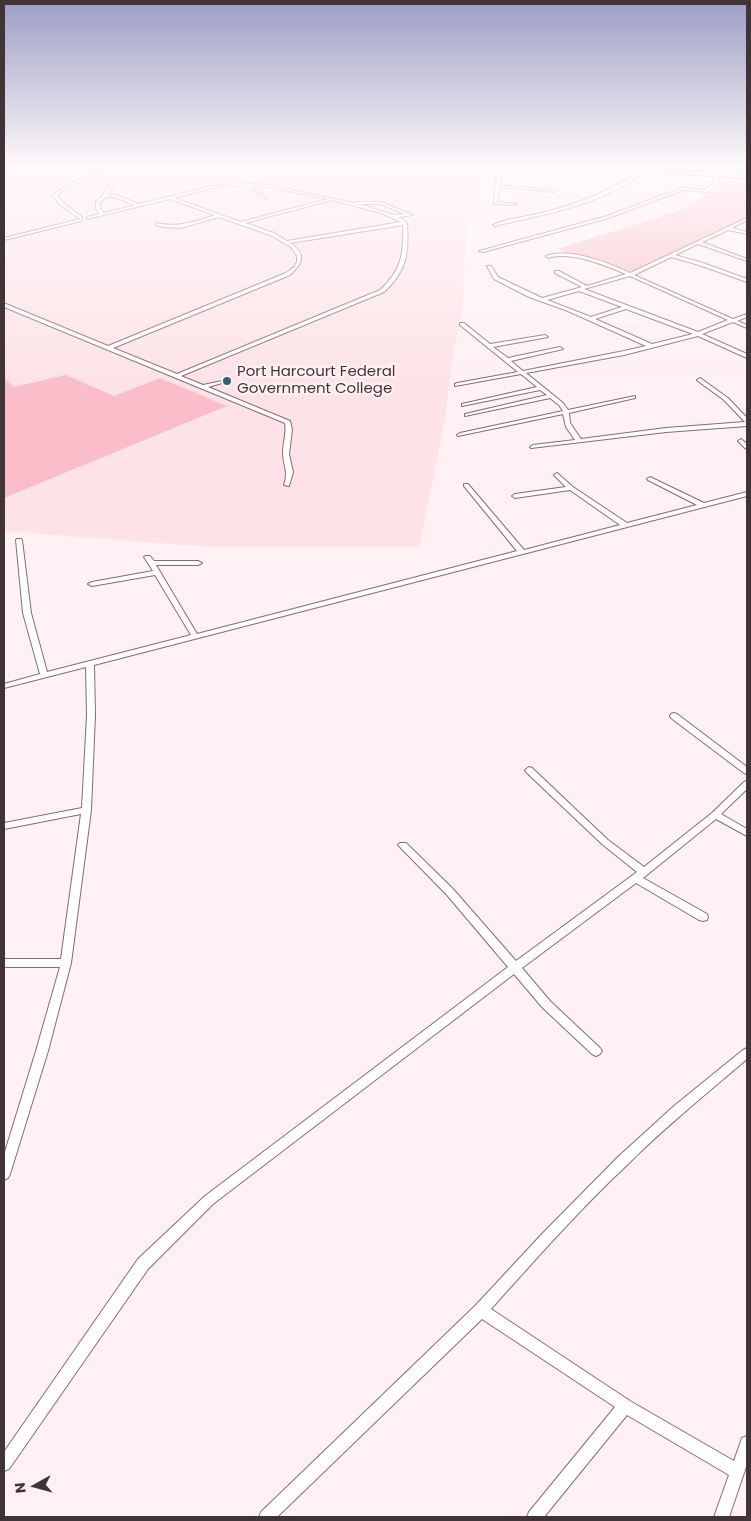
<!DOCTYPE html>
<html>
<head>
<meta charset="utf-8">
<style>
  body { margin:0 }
  #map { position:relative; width:751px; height:1521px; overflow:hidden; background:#fff1f4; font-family:Poppins,sans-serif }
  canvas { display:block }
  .frame { position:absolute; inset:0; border:5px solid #413437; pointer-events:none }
  .north { position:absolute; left:10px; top:1461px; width:50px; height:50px; -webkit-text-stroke:4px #fff1f4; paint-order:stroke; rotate:263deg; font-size:14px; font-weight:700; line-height:20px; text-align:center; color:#413437 }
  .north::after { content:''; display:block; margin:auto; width:18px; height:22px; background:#413437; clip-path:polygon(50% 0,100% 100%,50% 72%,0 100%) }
</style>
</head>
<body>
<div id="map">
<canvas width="751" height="1521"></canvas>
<div class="frame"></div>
<div class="north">N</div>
</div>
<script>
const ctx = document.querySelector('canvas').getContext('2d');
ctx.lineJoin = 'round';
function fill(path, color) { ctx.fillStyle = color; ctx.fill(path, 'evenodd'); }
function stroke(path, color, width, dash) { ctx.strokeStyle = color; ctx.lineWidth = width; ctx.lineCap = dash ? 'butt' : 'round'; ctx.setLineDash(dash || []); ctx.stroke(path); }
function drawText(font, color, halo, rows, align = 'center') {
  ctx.font = font + ' Poppins,sans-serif'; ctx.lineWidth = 4.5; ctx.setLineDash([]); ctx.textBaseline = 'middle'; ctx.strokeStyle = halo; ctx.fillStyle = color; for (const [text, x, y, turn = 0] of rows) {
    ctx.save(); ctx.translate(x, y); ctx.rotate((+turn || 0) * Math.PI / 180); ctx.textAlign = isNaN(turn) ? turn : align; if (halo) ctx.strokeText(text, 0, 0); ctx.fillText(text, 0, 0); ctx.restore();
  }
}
const built = new Path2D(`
  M 21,167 L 297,167 L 483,172 L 466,244 L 463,306 L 453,353 L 445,420 L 419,547 L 209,547 L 4,531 L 4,176 Z`);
const green = new Path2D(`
  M 720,177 L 747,178 L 747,222 L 639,274 L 557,249 L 676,212 L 718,188 Z
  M 66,375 L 114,396 L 160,378 L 227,406 L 4,498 L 4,378 L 14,387 Z`);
const minor = new Path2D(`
  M 115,167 L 121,167 L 72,185 L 57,195 L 62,202 L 82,217 L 81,221 L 4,240 L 4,238 L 80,219 L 59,204 L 53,195 L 70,183 Z
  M 129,167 L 134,167 L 115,182 L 108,195 L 116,195 L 139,204 L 213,186 L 242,183 L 269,185 L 354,203 L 356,202 L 381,202 L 413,215 L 399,217 L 407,223 C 409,253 407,271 384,292 L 181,376 L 203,385 L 222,381 L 222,383 L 208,387 L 290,421 L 292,430 L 289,454 L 293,472 L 289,486 L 284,485 C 289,471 283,466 283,452 C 283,442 287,433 285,423 L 4,307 L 4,304 L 6,304 L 108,346 L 286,273 L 294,267 L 297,262 L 297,256 L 291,247 L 270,235 L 219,217 L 180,228 L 164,227 L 155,225 L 156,223 C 177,228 195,222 215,215 L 170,199 L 87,219 L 87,217 L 100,214 L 96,209 L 96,202 L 103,195 L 112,180 ZM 242,185 L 246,185 L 266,199 L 267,197 L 250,186 L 269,187 L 328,199 L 241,222 L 174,198 L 213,188 ZM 106,197 L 114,197 L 135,205 L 104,213 L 100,209 L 100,202 ZM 332,200 L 381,213 L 401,222 L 287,241 L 274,233 L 245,223 ZM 359,204 L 380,204 L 405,214 L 394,215 ZM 403,225 C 404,253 402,270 380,290 L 177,374 L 113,348 L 290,275 C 303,263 307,254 290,243 Z
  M 499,167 L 503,167 L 500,185 L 556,191 L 554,192 L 500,187 L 497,202 L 516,204 L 514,205 L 494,204 L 495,186 Z
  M 643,169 L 646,170 C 605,205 546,214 495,226 L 493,225 C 507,218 526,217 541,213 C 578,204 611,191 643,169 Z
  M 717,173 L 720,174 L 718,183 L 708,192 L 683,190 L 609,218 L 483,252 L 479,251 L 607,216 L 682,188 L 706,190 L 714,183 Z
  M 747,218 L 747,220 L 732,228 L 747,232 L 747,234 L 728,230 L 702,242 L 747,259 L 747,261 L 698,244 L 675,255 L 703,263 L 747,279 L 747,282 L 699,265 L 671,257 L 634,275 L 733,319 L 747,314 L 747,317 L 737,321 L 747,325 L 747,328 L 733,322 L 702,334 L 747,354 L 747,358 L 698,336 L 624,355 L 526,373 L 563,403 L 568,410 L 635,396 L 635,398 L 569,413 L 570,423 L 581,439 L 666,428 L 745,422 L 724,400 L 698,381 L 697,380 L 700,378 L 728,398 L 747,418 L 747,426 L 666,432 L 531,448 L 530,447 L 533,445 L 575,440 L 566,427 L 563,414 L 458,436 L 457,435 L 460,433 L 563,411 L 559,405 L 550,398 L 465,416 L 465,414 L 547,395 L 540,390 L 462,406 L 462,404 L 537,387 L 521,374 L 455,386 L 455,384 L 457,383 L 518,372 L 460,325 L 460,323 L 464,323 L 490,344 L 545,335 L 548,337 L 493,347 L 508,358 L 560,347 L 563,349 L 511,361 L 523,371 L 624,351 L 646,346 L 568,311 L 529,297 L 494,279 L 487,266 L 491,266 L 498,277 L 542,298 L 582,287 L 555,273 L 555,271 L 559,271 L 587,286 L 626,274 C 604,265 571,251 548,258 L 546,256 C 570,247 608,263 630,273 ZM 630,276 L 728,320 L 698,332 L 584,289 ZM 579,291 L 622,307 L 591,317 L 547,300 ZM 626,309 L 693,334 L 652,344 L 595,319 Z
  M 741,439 L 747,444 L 747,449 L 745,448 L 738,441 Z
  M 557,473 L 573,487 L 627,523 L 697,505 L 648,480 L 647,479 L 650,477 L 704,503 L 747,492 L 747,496 L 94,665 L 95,715 L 91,810 L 71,963 L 48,1051 L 10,1174 L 8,1178 L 4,1180 L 4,1155 L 36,1051 L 60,967 L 4,967 L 4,959 L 61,959 L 81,814 L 4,829 L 4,823 L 82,808 L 87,715 L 86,667 L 4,688 L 4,684 L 40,674 L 23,613 L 16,540 L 17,539 L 21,539 L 22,540 L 31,613 L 47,672 L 191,635 L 155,575 L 92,586 L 88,584 L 92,582 L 153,571 L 144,557 L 146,556 L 150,556 L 154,561 L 198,561 L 202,563 L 198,565 L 156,565 L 197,634 L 517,551 L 464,486 L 464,484 L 468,484 L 524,550 L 620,525 L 570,490 L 515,498 L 512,496 L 515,494 L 566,487 L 554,475 Z
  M 674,713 L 677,714 L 747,767 L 747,774 L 744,773 L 671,718 L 670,716 L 671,714 Z
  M 529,767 L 532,768 L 608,840 L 644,867 L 712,813 L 744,782 L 747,781 L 747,789 L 721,814 L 747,829 L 747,836 L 716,819 L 643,878 L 707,914 L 708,917 L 707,920 L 703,921 L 699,920 L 636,883 L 522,968 L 550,1001 L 600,1048 L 602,1051 L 600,1054 L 596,1056 L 592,1054 L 542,1007 L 514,974 L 213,1204 L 148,1269 L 9,1469 L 4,1471 L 4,1452 L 138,1259 L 205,1196 L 508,967 L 447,895 L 400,847 L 398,845 L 400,843 L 406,843 L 453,889 L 516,961 L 637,872 L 602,844 L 526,772 L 525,770 Z
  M 747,1048 L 747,1059 C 706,1094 665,1127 627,1165 C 579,1210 535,1260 491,1309 L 630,1401 L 734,1461 L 742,1438 L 747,1436 L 747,1464 L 729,1517 L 714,1517 L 729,1475 L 627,1415 L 544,1517 L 527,1517 L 529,1512 L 615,1407 L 482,1319 L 277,1517 L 259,1517 L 261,1512 L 476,1305 L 542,1234 L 618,1157 L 674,1106 L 743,1050 Z`);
const primary = new Path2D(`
  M 576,167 L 620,167 L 747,174 L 747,178 Z`);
const markers = [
  [227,381,5,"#30607e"]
];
const farPoinames = [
  ["Port Harcourt Federal",237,372],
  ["Government College",237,389]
];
fill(built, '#fde3e8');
fill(green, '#fabecb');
stroke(minor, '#886b71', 2);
stroke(primary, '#886b71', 3);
fill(minor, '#fff');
fill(primary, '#fff');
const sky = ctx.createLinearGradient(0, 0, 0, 380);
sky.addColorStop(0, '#9c9ec5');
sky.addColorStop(0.44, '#fff9fa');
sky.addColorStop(1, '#fff9fa00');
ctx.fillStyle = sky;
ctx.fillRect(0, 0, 751, 380);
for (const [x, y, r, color] of markers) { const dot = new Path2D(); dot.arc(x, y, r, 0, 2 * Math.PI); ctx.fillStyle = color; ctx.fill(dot); stroke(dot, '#fff1f4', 2); }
drawText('15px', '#413437', '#fff1f4', farPoinames, 'left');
</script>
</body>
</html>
